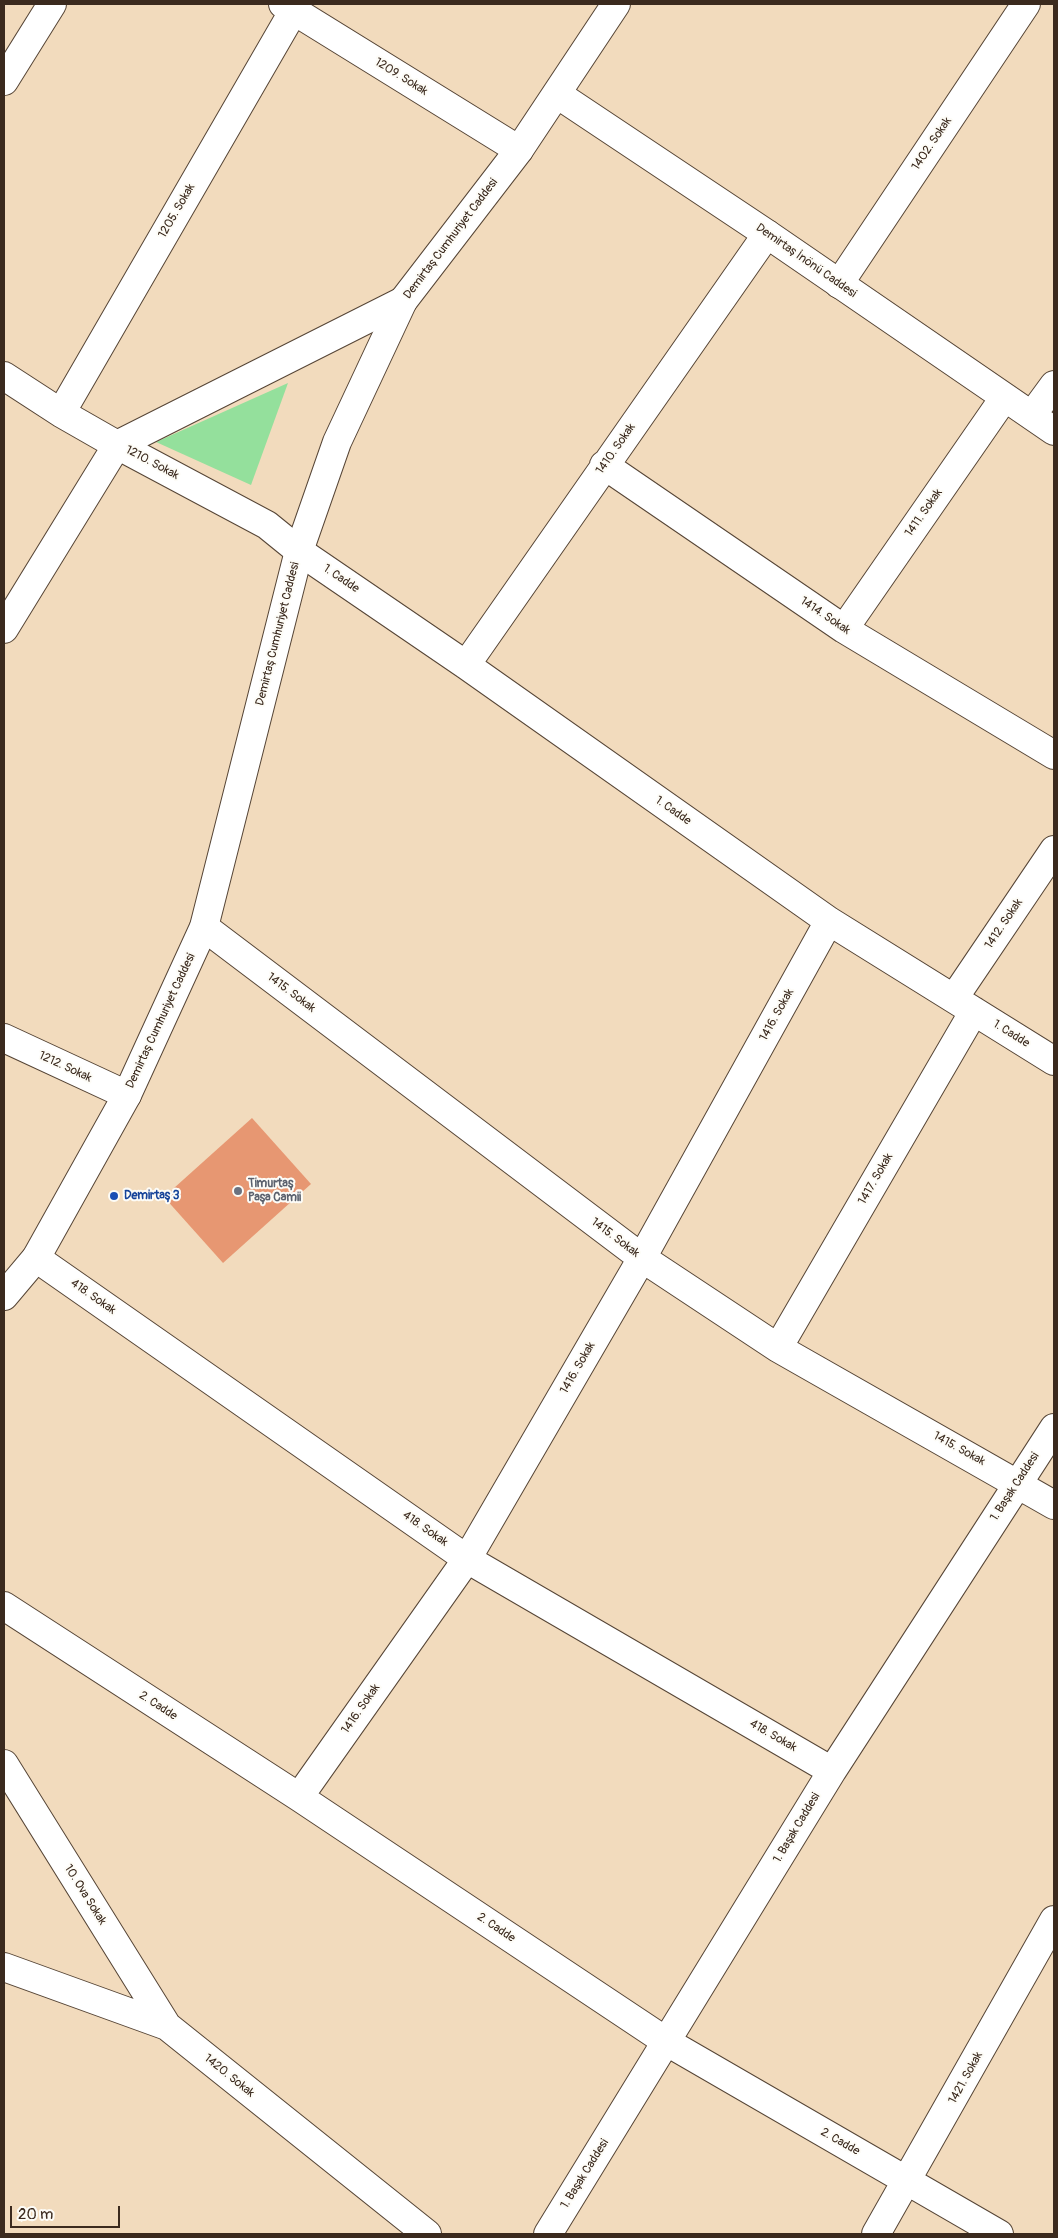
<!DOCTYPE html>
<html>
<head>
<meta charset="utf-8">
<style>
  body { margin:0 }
  #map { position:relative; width:1058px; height:2238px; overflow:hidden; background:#f2dbbd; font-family:Pangolin,sans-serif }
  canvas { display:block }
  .frame { position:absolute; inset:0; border:5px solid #3b2a1e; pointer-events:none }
  .scale { position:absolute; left:10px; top:2206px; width:110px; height:22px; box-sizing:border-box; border:2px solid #3b2a1e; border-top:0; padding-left:6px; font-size:15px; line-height:18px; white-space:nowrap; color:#3b2a1e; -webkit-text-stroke:4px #fdfcf7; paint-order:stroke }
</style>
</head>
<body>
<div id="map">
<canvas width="1058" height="2238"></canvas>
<div class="frame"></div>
<div class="scale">20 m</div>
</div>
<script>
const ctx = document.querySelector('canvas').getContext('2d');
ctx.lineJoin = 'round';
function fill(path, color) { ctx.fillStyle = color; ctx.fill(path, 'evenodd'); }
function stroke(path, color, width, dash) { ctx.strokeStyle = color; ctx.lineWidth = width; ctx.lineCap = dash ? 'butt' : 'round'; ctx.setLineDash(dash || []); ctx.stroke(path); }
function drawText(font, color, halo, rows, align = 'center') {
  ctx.font = font + ' Pangolin,sans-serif'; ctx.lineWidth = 4; ctx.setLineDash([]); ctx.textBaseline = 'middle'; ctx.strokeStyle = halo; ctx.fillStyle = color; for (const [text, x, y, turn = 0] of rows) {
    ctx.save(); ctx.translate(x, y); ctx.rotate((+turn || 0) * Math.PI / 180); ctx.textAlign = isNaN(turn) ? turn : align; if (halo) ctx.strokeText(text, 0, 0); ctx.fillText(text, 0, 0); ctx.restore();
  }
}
const green = new Path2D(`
  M 288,383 L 251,485 L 156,442 Z`);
const building = new Path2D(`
  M 252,1118 L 311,1184 L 223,1263 L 164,1197 Z`);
const minor = new Path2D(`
  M 283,4 L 519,150
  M 4,81 L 52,4
  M 839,284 L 1026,4
  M 4,376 L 61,413 L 117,445 L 267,525 L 299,551 L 466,665 L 829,921 L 1054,1061
  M 61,413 L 294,10
  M 1032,415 L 1054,385
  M 604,465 L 844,629 L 1054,755
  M 4,629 L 117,445 L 403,301
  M 844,629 L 1004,398
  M 466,665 L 767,234
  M 204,927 L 642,1258 L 778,1348 L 1054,1505
  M 954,998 L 1054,850
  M 4,1038 L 127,1095
  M 36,1258 L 467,1559 L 832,1771
  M 778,1348 L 974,1011
  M 4,1606 L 299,1797 L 667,2042 L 999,2234
  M 4,1764 L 167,2026
  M 299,1797 L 467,1559 L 642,1258 L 829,921
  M 4,1967 L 167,2026 L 427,2234
  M 548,2234 L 832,1771 L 1054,1428
  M 876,2234 L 1054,1920`);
const major = new Path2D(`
  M 557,94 L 767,234 L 1054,431
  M 4,1296 L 36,1258 L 127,1095 L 204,927 L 299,551 L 337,442 L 403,301 L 519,150 L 616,4`);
const markers = [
  [238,1191,5,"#6b7280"],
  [114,1196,5,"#1a4fb4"]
];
const streetNames = [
  ["1209. Sokak",401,77,32],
  ["1402. Sokak",932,144,-56],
  ["1205. Sokak",177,211,-60],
  ["Demirtaş Cumhuriyet Caddesi",451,239,-53],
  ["Demirtaş İnönü Caddesi",806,261,35],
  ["1410. Sokak",616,449,-55],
  ["1210. Sokak",152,463,28],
  ["1411. Sokak",924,513,-55],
  ["1. Cadde",341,579,34],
  ["1414. Sokak",825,616,34],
  ["Demirtaş Cumhuriyet Caddesi",278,634,-76],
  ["1. Cadde",673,811,35],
  ["1412. Sokak",1004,924,-56],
  ["1415. Sokak",291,993,37],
  ["1416. Sokak",777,1015,-61],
  ["Demirtaş Cumhuriyet Caddesi",161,1021,-65],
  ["1. Cadde",1011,1034,32],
  ["1212. Sokak",65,1067,25],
  ["1417. Sokak",876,1179,-60],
  ["1415. Sokak",615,1238,37],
  ["418. Sokak",93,1297,35],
  ["1416. Sokak",578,1368,-60],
  ["1415. Sokak",959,1449,29],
  ["1. Başak Caddesi",1015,1487,-57],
  ["418. Sokak",425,1529,35],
  ["2. Cadde",158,1706,33],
  ["1416. Sokak",361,1709,-55],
  ["418. Sokak",773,1736,30],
  ["1. Başak Caddesi",797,1828,-59],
  ["10. Ova Sokak",85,1895,58],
  ["2. Cadde",496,1928,34],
  ["1420. Sokak",229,2076,39],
  ["1421. Sokak",966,2078,-61],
  ["2. Cadde",840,2142,30],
  ["1. Başak Caddesi",585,2174,-58]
];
const worshipNames = [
  ["Timurtaş",248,1184],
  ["Paşa Camii",248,1198]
];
const transitNames = [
  ["Demirtaş 3",124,1196]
];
fill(green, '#94e09c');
fill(building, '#e79772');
stroke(minor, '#564536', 30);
stroke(major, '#564536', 30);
stroke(minor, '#fff', 28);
stroke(major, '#fff', 28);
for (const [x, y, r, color] of markers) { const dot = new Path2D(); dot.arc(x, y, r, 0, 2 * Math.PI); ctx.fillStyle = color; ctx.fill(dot); stroke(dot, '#fdfcf7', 2); }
drawText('12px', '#3b2a1e', '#fdfcf7', streetNames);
drawText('bold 12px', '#5b616d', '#fdfcf7', worshipNames, 'left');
drawText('bold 12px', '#164399', '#fdfcf7', transitNames, 'left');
</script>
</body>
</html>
